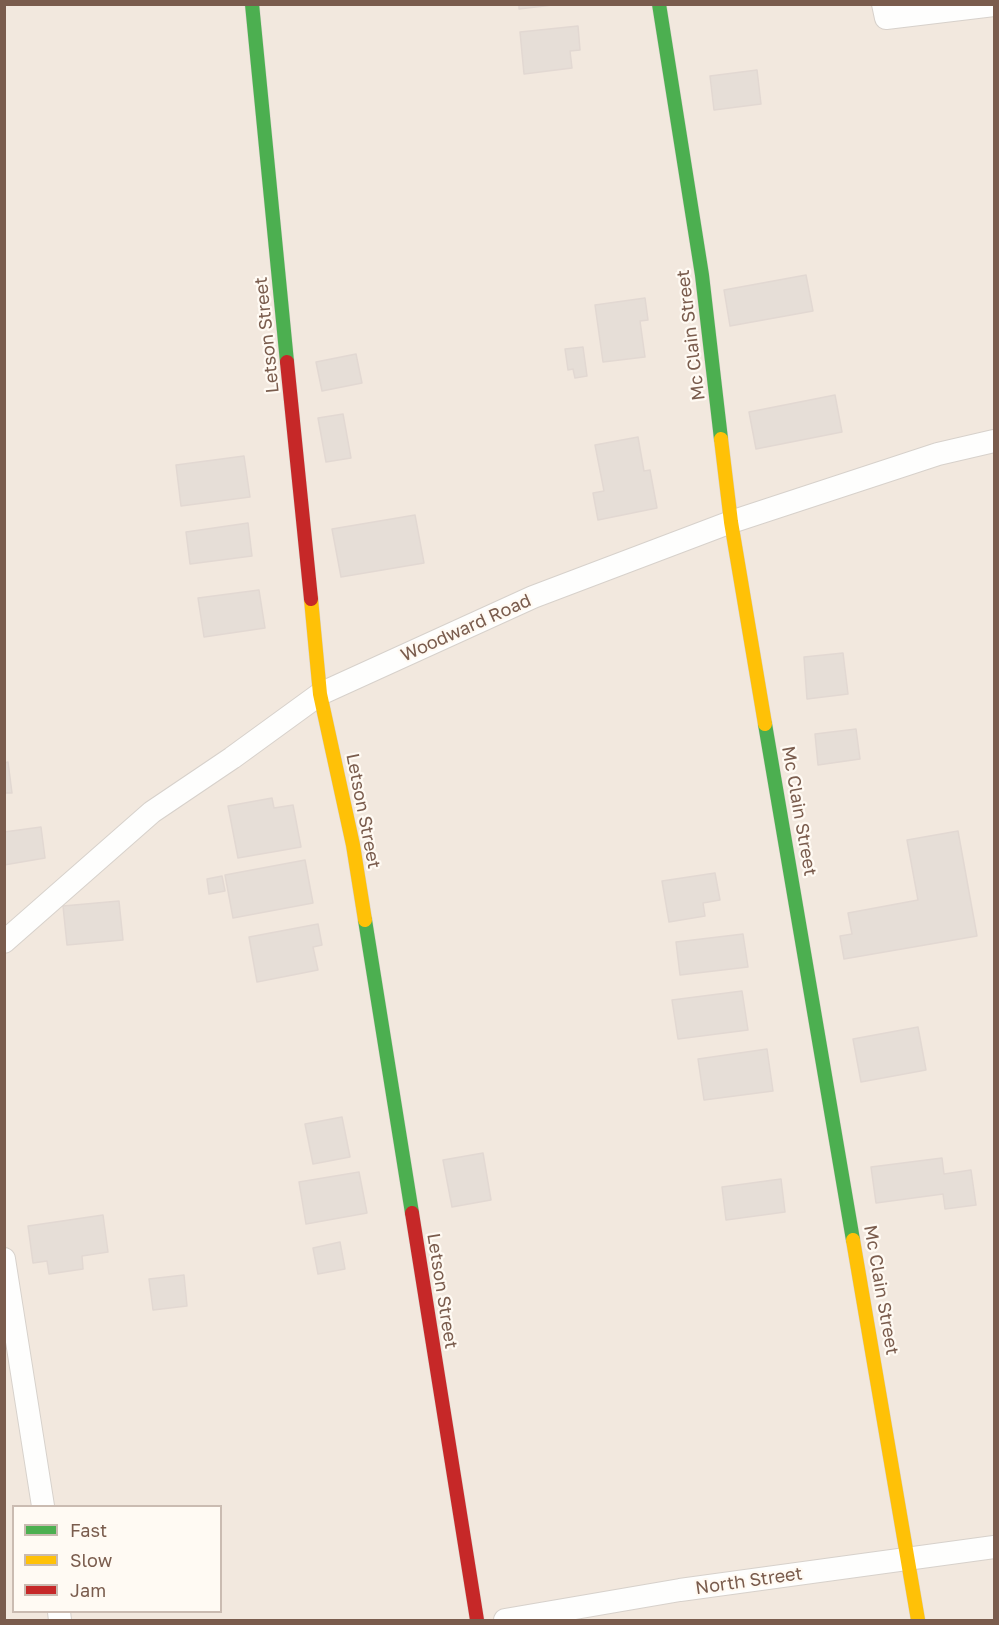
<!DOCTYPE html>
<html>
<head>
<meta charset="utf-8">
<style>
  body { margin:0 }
  #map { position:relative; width:999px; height:1625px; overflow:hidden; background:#f9f5f0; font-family:"Golos Text",sans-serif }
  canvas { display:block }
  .frame { position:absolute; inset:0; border:6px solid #7a5c4d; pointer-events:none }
  .legend { position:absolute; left:12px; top:1505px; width:210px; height:108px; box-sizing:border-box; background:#fffaf3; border:2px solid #cabbb1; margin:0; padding:8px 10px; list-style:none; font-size:18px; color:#7a5c4d }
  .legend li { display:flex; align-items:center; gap:12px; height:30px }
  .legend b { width:30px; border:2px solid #cabbb1 }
</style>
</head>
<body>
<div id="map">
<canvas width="999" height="1625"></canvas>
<div class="frame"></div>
<ul class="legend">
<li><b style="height:8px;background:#4caf50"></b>Fast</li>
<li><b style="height:8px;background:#ffc107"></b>Slow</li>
<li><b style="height:8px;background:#c62828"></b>Jam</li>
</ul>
</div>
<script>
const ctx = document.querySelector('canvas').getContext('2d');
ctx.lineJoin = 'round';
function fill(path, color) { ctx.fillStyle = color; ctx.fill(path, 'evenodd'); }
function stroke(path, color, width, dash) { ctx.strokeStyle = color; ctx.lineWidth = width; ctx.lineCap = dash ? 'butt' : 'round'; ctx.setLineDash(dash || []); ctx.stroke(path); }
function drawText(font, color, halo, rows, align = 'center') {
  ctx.font = font + ' "Golos Text",sans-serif'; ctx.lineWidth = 4.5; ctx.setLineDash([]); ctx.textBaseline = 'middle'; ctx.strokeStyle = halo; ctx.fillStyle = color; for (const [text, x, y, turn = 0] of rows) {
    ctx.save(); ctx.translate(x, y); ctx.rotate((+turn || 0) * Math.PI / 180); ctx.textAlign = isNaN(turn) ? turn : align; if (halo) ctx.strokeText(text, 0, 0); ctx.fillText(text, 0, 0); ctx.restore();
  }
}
const residential = new Path2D(`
  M 5,5 L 994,5 L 994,1620 L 5,1620 ZM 14,1506 L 220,1506 L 220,1612 L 14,1612 Z`);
const building = new Path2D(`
  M 519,4 L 561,4 L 519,9 Z
  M 578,26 L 580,50 L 570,51 L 572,68 L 524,74 L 520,32 Z
  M 757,70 L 761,104 L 714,110 L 710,76 Z
  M 806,275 L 813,311 L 730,326 L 724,290 Z
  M 645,298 L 648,320 L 640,321 L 645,357 L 603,362 L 595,305 Z
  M 583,347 L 587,376 L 575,378 L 573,369 L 568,370 L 565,349 Z
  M 356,354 L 362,383 L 322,391 L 316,362 Z
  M 835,395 L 842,432 L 756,449 L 749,412 Z
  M 343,414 L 351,458 L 326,462 L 318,418 Z
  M 638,437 L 644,471 L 650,470 L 657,508 L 598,520 L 593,493 L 604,491 L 595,445 Z
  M 244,456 L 250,497 L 181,506 L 176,465 Z
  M 415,515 L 424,563 L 341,577 L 332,529 Z
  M 248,523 L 252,556 L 190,564 L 186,532 Z
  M 259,590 L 265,628 L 204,637 L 198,598 Z
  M 843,653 L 848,694 L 807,699 L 804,657 Z
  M 856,729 L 860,759 L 818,765 L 815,734 Z
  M 8,762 L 12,793 L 4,793 L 4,763 Z
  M 272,798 L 274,808 L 293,805 L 301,847 L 238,858 L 228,806 Z
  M 41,827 L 45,858 L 4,865 L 4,832 Z
  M 958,831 L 977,936 L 844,959 L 840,936 L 852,934 L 848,913 L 918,900 L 907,840 Z
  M 305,860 L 313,903 L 233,918 L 225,875 Z
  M 715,873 L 720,900 L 703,903 L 705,916 L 669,922 L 662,881 Z
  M 222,876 L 225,891 L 209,894 L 207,879 Z
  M 119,901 L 123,940 L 67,945 L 63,906 Z
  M 318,924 L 322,945 L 313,947 L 318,970 L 257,982 L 249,937 Z
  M 743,934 L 748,967 L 680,975 L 676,942 Z
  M 742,991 L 748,1030 L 678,1039 L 672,1000 Z
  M 918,1027 L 926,1070 L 861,1082 L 853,1039 Z
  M 767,1049 L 773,1091 L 704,1100 L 698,1059 Z
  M 342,1117 L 350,1157 L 313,1164 L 305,1124 Z
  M 483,1153 L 491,1200 L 452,1207 L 443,1160 Z
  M 942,1158 L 944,1174 L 971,1170 L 976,1205 L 945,1209 L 943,1194 L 876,1203 L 871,1167 Z
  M 359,1172 L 367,1213 L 306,1224 L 299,1182 Z
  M 781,1179 L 785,1212 L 726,1220 L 722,1187 Z
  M 103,1215 L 108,1252 L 82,1256 L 83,1269 L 49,1274 L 47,1261 L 33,1263 L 28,1226 Z
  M 340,1242 L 345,1269 L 318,1274 L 313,1248 Z
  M 184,1275 L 187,1306 L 153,1310 L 149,1279 Z`);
const street = new Path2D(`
  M 883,4 L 886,18 L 994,5
  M 4,942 L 152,812 L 232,758 L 320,694 L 533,597 L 731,522 L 938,454 L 994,441
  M 4,1259 L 43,1506
  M 59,1612 L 60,1620
  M 505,1620 L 680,1590 L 994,1547`);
const fast = new Path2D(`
  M 252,4 L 287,362
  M 659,4 L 702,275 L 721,439
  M 765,724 L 853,1240
  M 365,920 L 412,1213`);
const slow = new Path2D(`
  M 721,439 L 731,522 L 765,724
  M 311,599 L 320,694 L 353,845 L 365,920
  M 853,1240 L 918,1620`);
const jam = new Path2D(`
  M 287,362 L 311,599
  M 412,1213 L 477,1620`);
const streetNames = [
  ["Letson Street",267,335,-96],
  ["Mc Clain Street",691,335,-97],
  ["Woodward Road",466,628,-24],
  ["Letson Street",363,811,79],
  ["Mc Clain Street",799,811,80],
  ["Mc Clain Street",881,1290,80],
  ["Letson Street",442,1291,81],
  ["North Street",749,1581,-8]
];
fill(residential, '#f2e8de');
fill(building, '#e6ded7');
stroke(building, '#e2d8d2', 1.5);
stroke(street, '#d7d1cb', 24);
stroke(fast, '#d9d2cb', 15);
stroke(slow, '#d9d2cb', 15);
stroke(jam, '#d9d2cb', 15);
stroke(street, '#fefefd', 22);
stroke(fast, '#4caf50', 14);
stroke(slow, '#ffc107', 14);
stroke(jam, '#c62828', 14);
drawText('18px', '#7a5c4d', '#fffaf3', streetNames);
</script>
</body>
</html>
